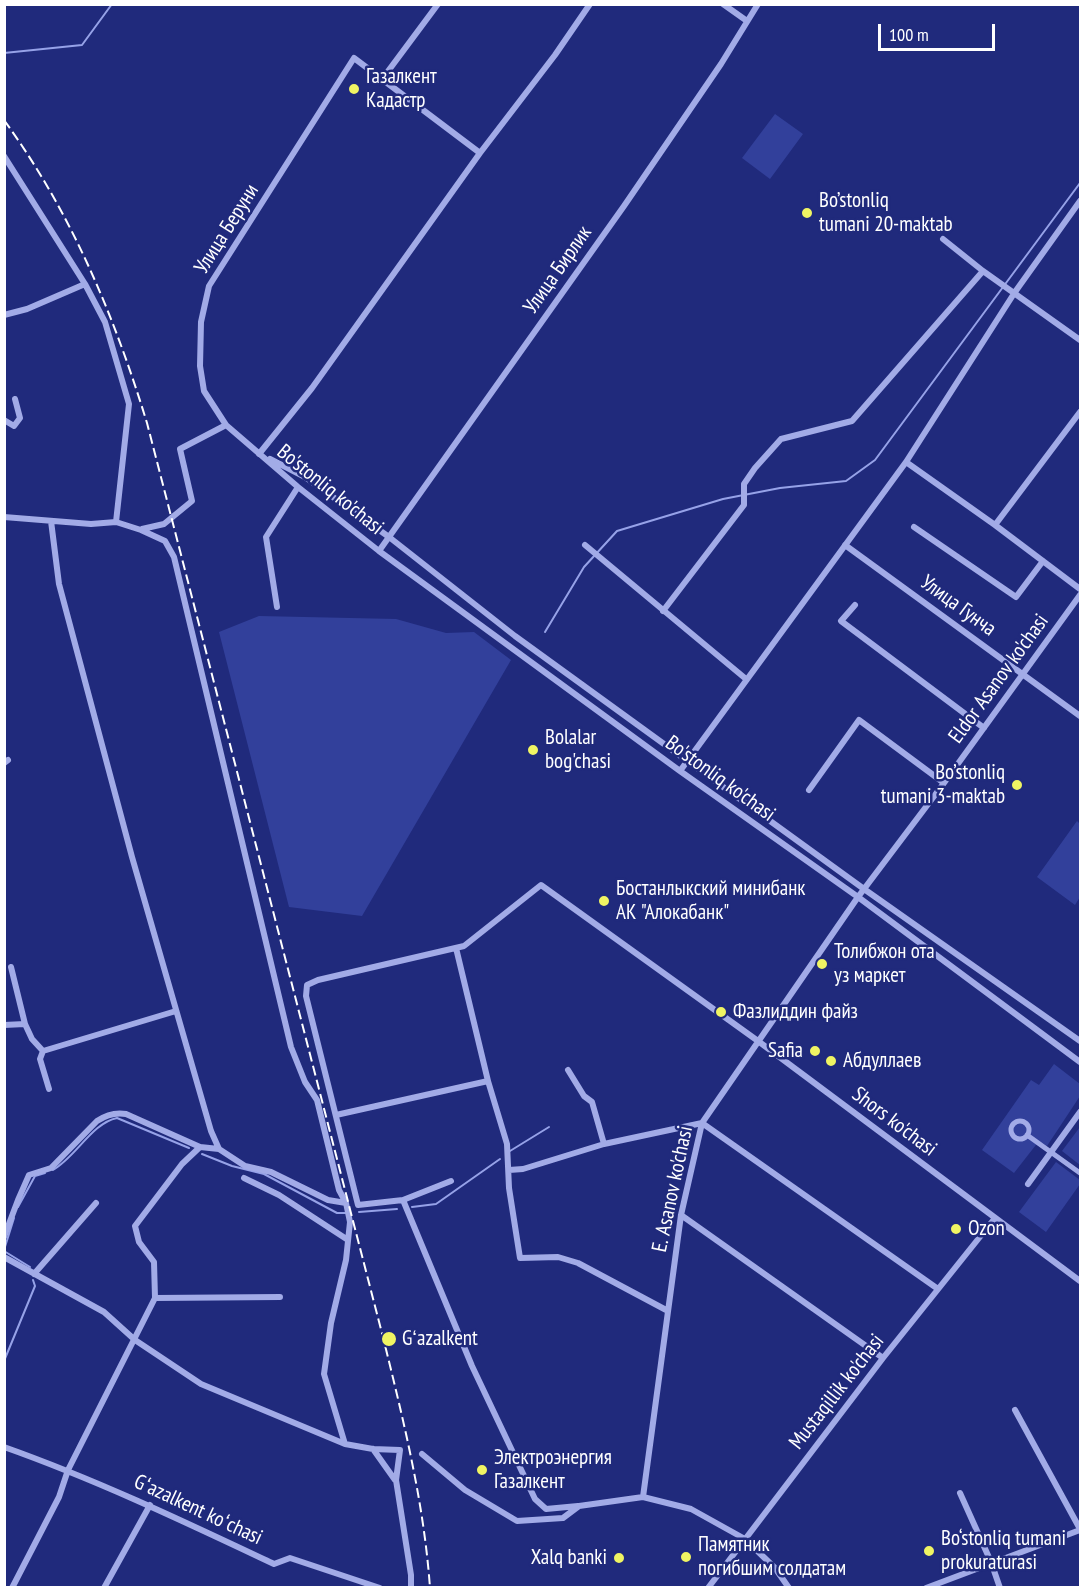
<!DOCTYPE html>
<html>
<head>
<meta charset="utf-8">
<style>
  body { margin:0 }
  #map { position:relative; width:1085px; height:1592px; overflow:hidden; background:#202a7c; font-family:"PT Sans Narrow",sans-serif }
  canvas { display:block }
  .frame { position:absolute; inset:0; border:6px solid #fff; pointer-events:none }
  .scale { position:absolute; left:878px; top:24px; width:117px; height:27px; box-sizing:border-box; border:3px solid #fff; border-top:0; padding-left:8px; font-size:18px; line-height:21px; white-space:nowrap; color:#fff; -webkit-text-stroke:4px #202a7c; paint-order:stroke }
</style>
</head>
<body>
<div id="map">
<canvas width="1085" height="1592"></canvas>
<div class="frame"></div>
<div class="scale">100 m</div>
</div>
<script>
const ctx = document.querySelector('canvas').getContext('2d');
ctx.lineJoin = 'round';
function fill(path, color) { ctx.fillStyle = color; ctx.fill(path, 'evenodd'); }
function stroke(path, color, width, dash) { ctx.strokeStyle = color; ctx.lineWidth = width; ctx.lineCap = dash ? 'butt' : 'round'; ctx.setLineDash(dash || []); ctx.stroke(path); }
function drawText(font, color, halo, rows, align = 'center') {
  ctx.font = font + ' "PT Sans Narrow",sans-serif'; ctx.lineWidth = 5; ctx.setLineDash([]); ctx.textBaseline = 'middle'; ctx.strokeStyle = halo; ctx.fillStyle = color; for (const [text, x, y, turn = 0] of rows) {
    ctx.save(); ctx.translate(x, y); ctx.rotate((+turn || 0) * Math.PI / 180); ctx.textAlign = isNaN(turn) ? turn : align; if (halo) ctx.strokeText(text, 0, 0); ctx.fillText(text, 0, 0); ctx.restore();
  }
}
const green = new Path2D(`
  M 775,114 L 803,134 L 770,179 L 742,158 Z
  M 259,616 L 396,619 L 446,633 L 474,632 L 511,660 L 362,916 L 289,907 L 219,632 Z
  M 1077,821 L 1080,824 L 1080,897 L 1075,905 L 1037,877 Z
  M 1054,1064 L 1080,1084 L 1080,1096 L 1047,1146 L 1039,1141 L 1014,1173 L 982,1150 L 1031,1080 L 1039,1085 Z
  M 1080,1127 L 1080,1165 L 1062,1151 Z
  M 1056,1162 L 1080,1180 L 1080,1184 L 1046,1232 L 1019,1212 Z`);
const stream = new Path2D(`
  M 4,53 L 82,45 L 112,4
  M 545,632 L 584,567 L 617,531 L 723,499 L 780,488 L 846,481 L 875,460 L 1080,183
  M 510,1151 L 549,1127
  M 202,1154 L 232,1166 L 264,1174 L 337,1213 L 346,1213
  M 53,1170 C 76,1157 92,1123 117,1118 L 189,1148
  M 18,1207 L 35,1176 L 45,1173
  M 412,1207 L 436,1204 L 500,1159
  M 359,1212 L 397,1209
  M 4,1250 L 14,1218
  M 4,1251 L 30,1267
  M 4,1361 L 35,1286 L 33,1280`);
const pedestrian = new Path2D(`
  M1011 1130a9 9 0 1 1 18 0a9 9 0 1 1-18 0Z
  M 1027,1135 L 1080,1173`);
const minor = new Path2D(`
  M 723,4 L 747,21
  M 383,78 L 438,4
  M 480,153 L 354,58 L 209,286 L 201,322 L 200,366 L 204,391 L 226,425 L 298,487 L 379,551 L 680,771 L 858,897 L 1080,1062
  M 4,156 L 85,284 L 105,322 L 129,404 L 116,522
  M 943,239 L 983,271 L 1080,340
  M 4,315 L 27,309 L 85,284
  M 4,420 L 14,426 L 20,418 L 15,399
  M 259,454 L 312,388 L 480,153 L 555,55 L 590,4
  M 270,459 L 305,477 L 389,537 L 515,636 L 864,889 L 1080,1041
  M 906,462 L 995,525 L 1080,589
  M 4,517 L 91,524 L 116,522 L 141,530 L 165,541 L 174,557 L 291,1047 L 305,1082 L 317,1100 L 339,1190 L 346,1203
  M 51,521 L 59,584 L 132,857 L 211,1131 L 219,1149 L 245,1166 L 271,1172 L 328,1200 L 346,1203 L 350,1222 L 346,1260 L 331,1323 L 324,1374 L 345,1444
  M 995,525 L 1080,412
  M 914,527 L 1016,597 L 1043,561
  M 142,529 L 164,524 L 192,501 L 180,449 L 226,425
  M 585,545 L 746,679
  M 845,545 L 1080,716
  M 379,551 L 624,206 L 721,64 L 758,4
  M 855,605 L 841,621 L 984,728
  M 277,607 L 266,537 L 298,487
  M 663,611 L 744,505 L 744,484 L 755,468 L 781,439 L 852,421 L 983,271
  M 4,763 L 8,760
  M 680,771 L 906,462 L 1015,292 L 1080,201
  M 809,790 L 859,720 L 944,783
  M 456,948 L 488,1081 L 507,1144 L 509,1188 L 520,1258 L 558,1257 L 578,1263 L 668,1311
  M 25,1024 L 32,1039 L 43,1051 L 40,1059 L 49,1089
  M 4,1025 L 25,1024 L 11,967
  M 43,1051 L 176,1011
  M 568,1070 L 584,1096 L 592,1102 L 604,1144
  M 336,1115 L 488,1081
  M 509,1170 L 523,1169 L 604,1144 L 702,1123 L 938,1289
  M 244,1178 L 279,1195 L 348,1240
  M 451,1181 L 403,1200 L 358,1205 L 306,996 L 307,985 L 318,980 L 464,946 L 541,885 L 758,1041 L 1080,1281
  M 1028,1184 L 1080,1112
  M 403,1200 L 472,1366 L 535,1499 L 546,1509 L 578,1506
  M 681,1215 L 883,1358
  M 4,1237 L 18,1200 L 29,1175 L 51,1168 L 97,1121 C 106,1115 115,1112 126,1114 L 200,1147 L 219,1149
  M 4,1257 L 104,1312 L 135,1340 L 201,1384 L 345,1444 L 373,1449 L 400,1450 L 396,1480 L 411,1575 L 411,1588
  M 34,1274 L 96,1203
  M 155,1298 L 280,1297
  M 1015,1410 L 1080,1529
  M 4,1447 C 97,1480 185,1522 274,1564 L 290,1558 L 380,1588
  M 373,1449 L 395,1480
  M 422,1454 L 465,1490 L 517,1521 L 563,1518 L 579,1506 L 643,1497 L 691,1509 L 745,1539 L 775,1568 L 789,1588
  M 960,1493 L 991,1562 L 1000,1588
  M 643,1497 L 681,1215 L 702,1123 L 858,897 L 944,783 L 1080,595
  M 12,1588 L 59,1497 L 68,1470 L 155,1298 L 154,1262 L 139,1242 L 135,1226 L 182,1164 L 200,1147
  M 104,1588 L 150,1505
  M 708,1588 L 883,1358 L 995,1218
  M 926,1588 L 1080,1530`);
const rail = new Path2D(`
  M 4,120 C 71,212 114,315 147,423 L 384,1341 C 404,1423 424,1503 430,1588`);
const markers = [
  [354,89,6,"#f0f463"],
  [807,213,6,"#f0f463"],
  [533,750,6,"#f0f463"],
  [1017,785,6,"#f0f463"],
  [604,901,6,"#f0f463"],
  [822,964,6,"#f0f463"],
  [721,1012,6,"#f0f463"],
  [815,1051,6,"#f0f463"],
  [831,1061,6,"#f0f463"],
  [956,1229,6,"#f0f463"],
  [389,1339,8,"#f0f463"],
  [482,1470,6,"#f0f463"],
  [929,1551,6,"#f0f463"],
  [686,1557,6,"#f0f463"],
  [619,1558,6,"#f0f463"]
];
const poiNames = [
  ["Газалкент",366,77],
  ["Кадастр",366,101],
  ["Bo’stonliq",819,201],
  ["tumani 20-maktab",819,225],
  ["Bolalar",545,738],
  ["bog'chasi",545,762],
  ["Bo’stonliq",1005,773,"right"],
  ["tumani 3-maktab",1005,797,"right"],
  ["Бостанлыкский минибанк",616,889],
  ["АК \"Алокабанк\"",616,913],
  ["Толибжон ота",834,952],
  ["уз маркет",834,976],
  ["Фазлиддин файз",733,1012],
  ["Safia",803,1051,"right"],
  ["Абдуллаев",843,1061],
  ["Ozon",968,1229],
  ["Gʻazalkent",402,1339],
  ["Электроэнергия",494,1458],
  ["Газалкент",494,1482],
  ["Bo‘stonliq tumani",941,1539],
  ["prokuraturasi",941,1563],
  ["Памятник",698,1545],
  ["погибшим солдатам",698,1569],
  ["Xalq banki",607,1558,"right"]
];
const streetNames = [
  ["Улица Беруни",227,229,-58],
  ["Улица Бирлик",558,270,-55],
  ["Bo'stonliq ko'chasi",330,490,39],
  ["Улица Гунча",958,606,36],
  ["Eldor Asanov ko'chasi",999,679,-54],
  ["Bo'stonliq ko'chasi",720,779,36],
  ["Shors ko'chasi",894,1122,37],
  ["E. Asanov ko'chasi",673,1189,-78],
  ["Mustaqillik ko'chasi",837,1392,-52],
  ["Gʻazalkent koʻchasi",198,1510,25]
];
fill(green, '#32409b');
stroke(stream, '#96a2e8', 2);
stroke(pedestrian, '#a2abe7', 5);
stroke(minor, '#a2abe7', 6);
stroke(rail, '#fff', 2, [10, 4.5]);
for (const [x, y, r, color] of markers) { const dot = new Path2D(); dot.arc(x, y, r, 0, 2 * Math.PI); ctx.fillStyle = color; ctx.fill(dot); stroke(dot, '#202a7c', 2); }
drawText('21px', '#fff', '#202a7c', poiNames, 'left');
drawText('21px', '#fff', '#202a7c', streetNames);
</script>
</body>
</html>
